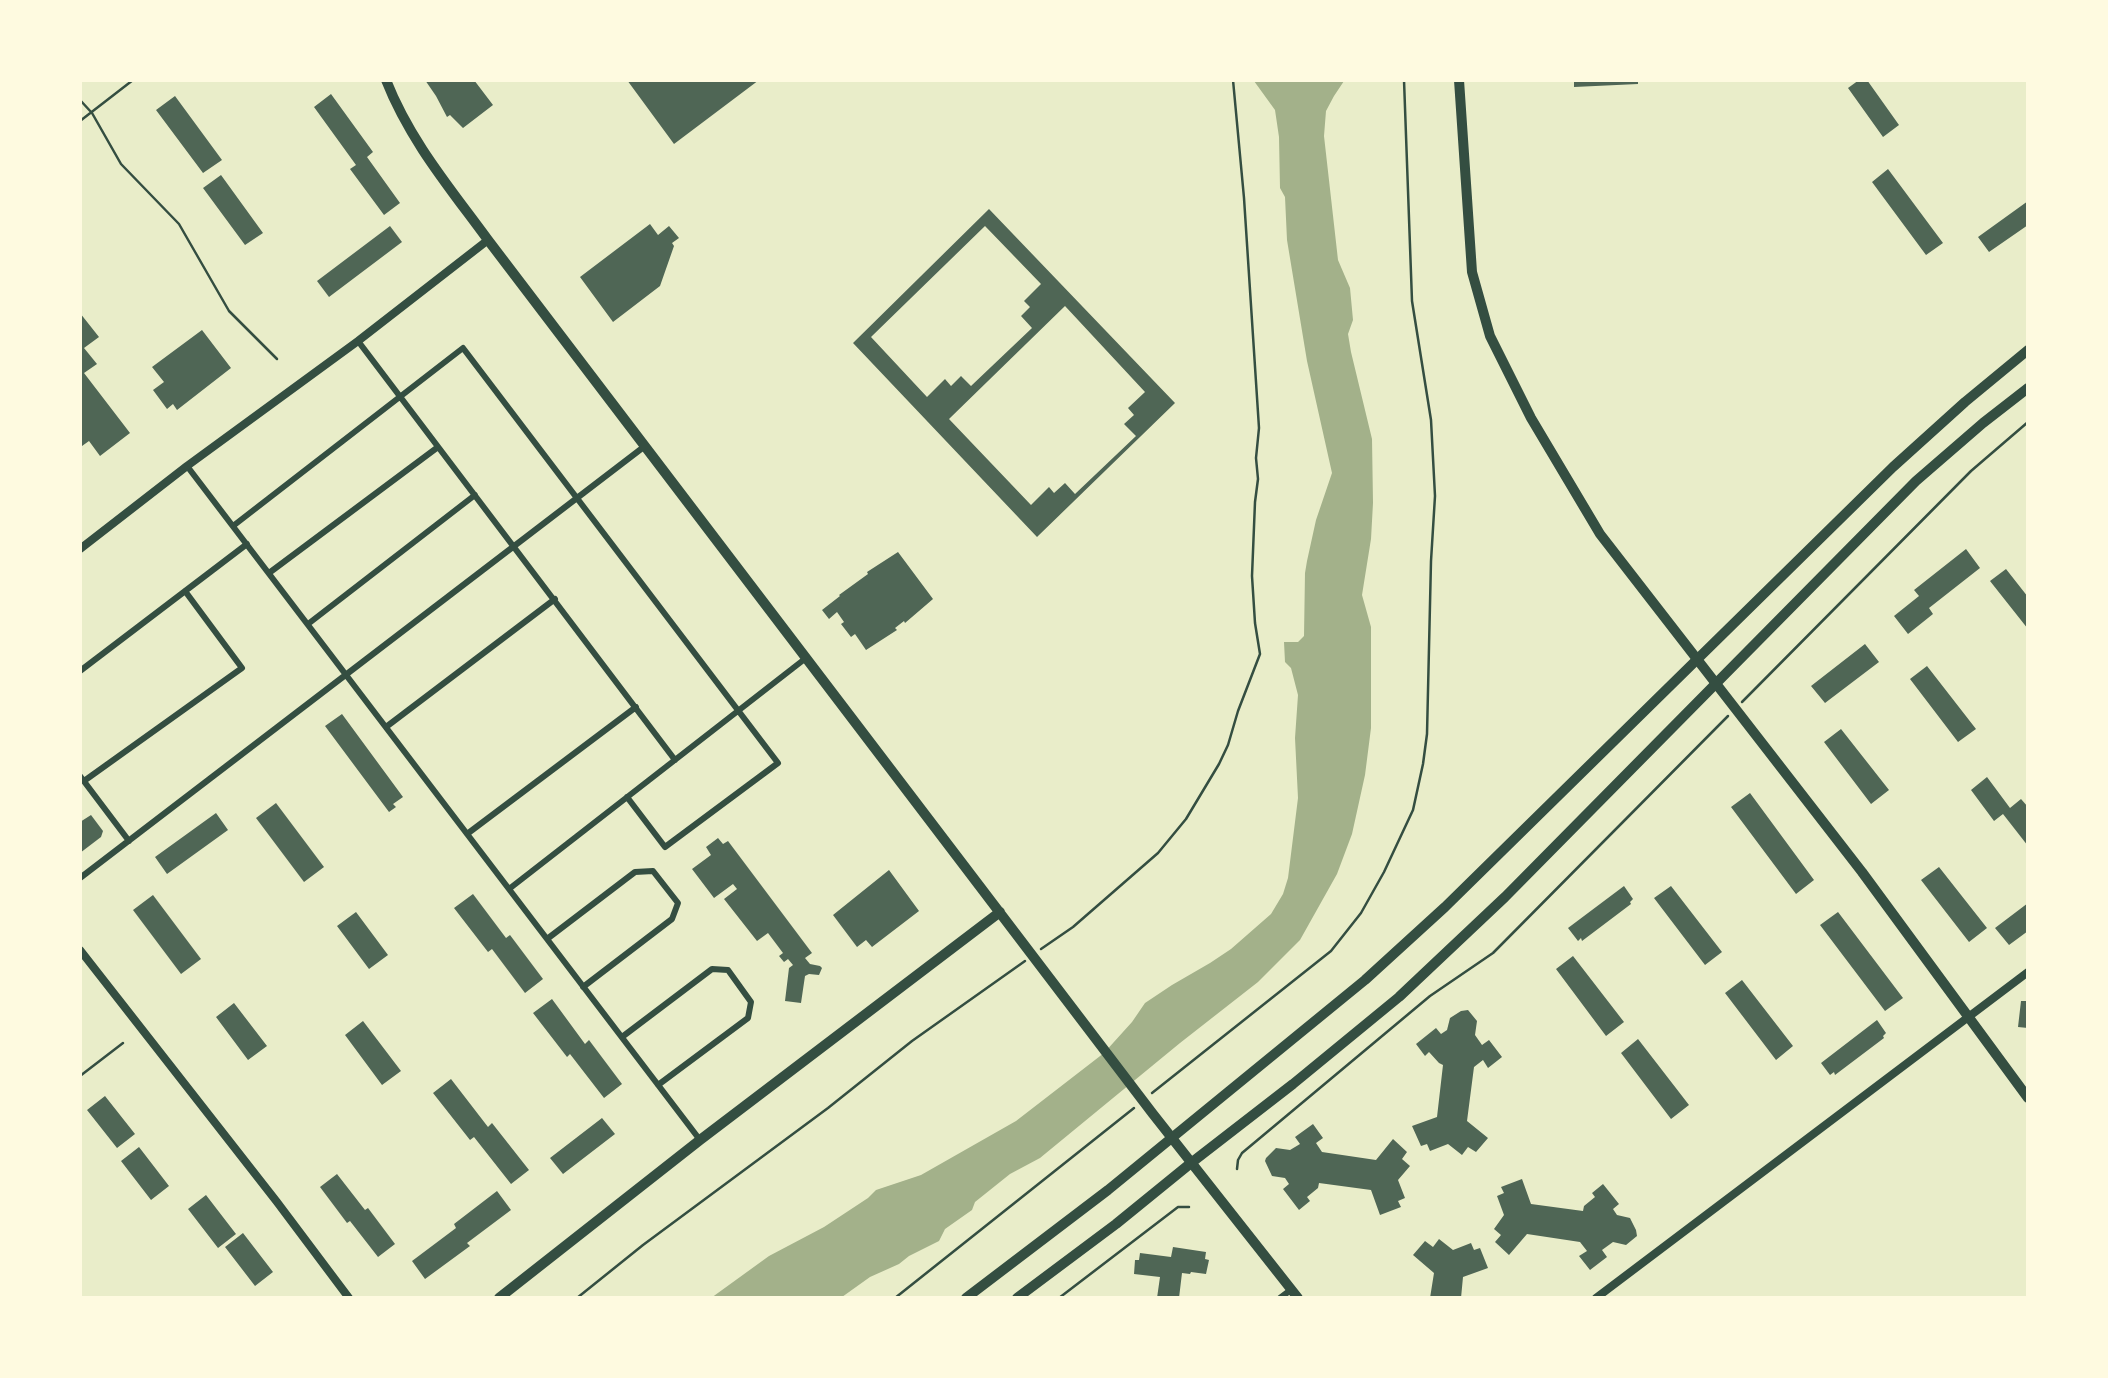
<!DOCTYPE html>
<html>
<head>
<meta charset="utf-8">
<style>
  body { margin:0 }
  #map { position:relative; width:2108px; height:1378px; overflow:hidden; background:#e9edc9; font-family:"Asap Condensed",sans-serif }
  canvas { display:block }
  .frame { position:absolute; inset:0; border:82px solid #fefae0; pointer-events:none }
</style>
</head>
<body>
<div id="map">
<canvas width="2108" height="1378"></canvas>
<div class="frame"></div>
</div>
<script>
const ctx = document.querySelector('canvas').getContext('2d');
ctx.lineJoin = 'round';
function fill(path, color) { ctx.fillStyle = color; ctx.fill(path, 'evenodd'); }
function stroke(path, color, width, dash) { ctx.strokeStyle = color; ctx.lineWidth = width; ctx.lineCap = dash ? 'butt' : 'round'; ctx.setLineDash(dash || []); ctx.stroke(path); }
const water = new Path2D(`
  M 1254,81 L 1344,81 L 1334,96 L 1326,111 L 1324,136 L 1338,260 L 1350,288 L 1353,320 L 1348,334 L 1351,352 L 1372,439 L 1373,503 L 1371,539 L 1362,595 L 1371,627 L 1371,728 L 1365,775 L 1352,834 L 1337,874 L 1300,940 L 1258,982 L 1180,1043 L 1040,1158 L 1010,1174 L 975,1202 L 972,1210 L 945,1229 L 939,1241 L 909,1256 L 899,1264 L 870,1277 L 842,1297 L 711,1298 L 769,1256 L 824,1227 L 868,1198 L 876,1190 L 921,1175 L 1016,1121 L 1104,1053 L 1132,1022 L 1145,1003 L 1172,985 L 1210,963 L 1231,949 L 1271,914 L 1283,894 L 1288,878 L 1298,798 L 1295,738 L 1298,695 L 1291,668 L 1285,662 L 1284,642 L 1298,642 L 1304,636 L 1305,573 L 1307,561 L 1316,520 L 1332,473 L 1307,361 L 1287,240 L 1285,197 L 1280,188 L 1279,137 L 1275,110 Z`);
const building = new Path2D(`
  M 425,80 L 474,80 L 493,105 L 463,128 L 450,115 L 447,117 L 436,96 Z
  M 627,80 L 759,80 L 674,144 Z
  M 1574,80 L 1638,80 L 1638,84 L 1574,87 Z
  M 1859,80 L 1867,80 L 1899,125 L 1883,137 L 1848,88 Z
  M 331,94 L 373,152 L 367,157 L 400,203 L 384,215 L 350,169 L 356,165 L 314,107 Z
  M 175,96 L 222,160 L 203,173 L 156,110 Z
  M 1888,169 L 1943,243 L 1926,255 L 1872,182 Z
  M 221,175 L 263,233 L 245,245 L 203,188 Z
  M 2028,201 L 2028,225 L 1989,252 L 1978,237 Z
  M 989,209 L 1175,403 L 1037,537 L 853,343 ZM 985,226 L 1041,284 L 1024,301 L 1030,307 L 1021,316 L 1032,328 L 971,386 L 961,376 L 951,386 L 945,379 L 927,397 L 871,337 ZM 1065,306 L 1145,392 L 1128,408 L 1134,415 L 1124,424 L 1136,436 L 1075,494 L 1065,483 L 1054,493 L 1049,487 L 1031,505 L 949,419 Z
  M 650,224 L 658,235 L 669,226 L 679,238 L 672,243 L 674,246 L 660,286 L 613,322 L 580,277 Z
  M 390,226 L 402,242 L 329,297 L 317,281 Z
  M 80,313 L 99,337 L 84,348 L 97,364 L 84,373 L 130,433 L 100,456 L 89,441 L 82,446 L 80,444 Z
  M 202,330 L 231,368 L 177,410 L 173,404 L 167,409 L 153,390 L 164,382 L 152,367 Z
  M 1966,549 L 1980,568 L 1929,608 L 1933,614 L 1908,634 L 1894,616 L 1919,596 L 1914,590 Z
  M 898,552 L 933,599 L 905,623 L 904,621 L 895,628 L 897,630 L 866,650 L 855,634 L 851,637 L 841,624 L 844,622 L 837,612 L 829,619 L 822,610 L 840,596 L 839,595 L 868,574 L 867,572 Z
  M 2006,569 L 2028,597 L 2028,629 L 1990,581 Z
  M 1865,644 L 1879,662 L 1825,703 L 1811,686 Z
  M 1927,666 L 1976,729 L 1958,742 L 1910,679 Z
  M 342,714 L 403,797 L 393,804 L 396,807 L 389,812 L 325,726 Z
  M 1841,729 L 1889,790 L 1871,804 L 1824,742 Z
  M 1987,777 L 2010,808 L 2021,799 L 2028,807 L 2028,846 L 2003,814 L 1994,821 L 1971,790 Z
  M 1750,793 L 1814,880 L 1796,894 L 1731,807 Z
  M 276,803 L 324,867 L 304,882 L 256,818 Z
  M 216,813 L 228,830 L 167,874 L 155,857 Z
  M 91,815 L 103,831 L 101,837 L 80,853 L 80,822 Z
  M 718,838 L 723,844 L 728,841 L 812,953 L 805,958 L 810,964 L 820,966 L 822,968 L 819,975 L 809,974 L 805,976 L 801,1003 L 785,1001 L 789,968 L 793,965 L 788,959 L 784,962 L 779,956 L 783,953 L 768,933 L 757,941 L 724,899 L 737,889 L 733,884 L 714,898 L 692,869 L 711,855 L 706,847 Z
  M 1939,867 L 1987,928 L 1969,942 L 1921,880 Z
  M 889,870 L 919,911 L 872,947 L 866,940 L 857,947 L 833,915 Z
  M 1624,886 L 1633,899 L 1630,902 L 1631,904 L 1582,941 L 1581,938 L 1578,941 L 1568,928 Z
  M 1671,886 L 1722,952 L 1705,965 L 1654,898 Z
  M 473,894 L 506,938 L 510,935 L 543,979 L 525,993 L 492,949 L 488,952 L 454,908 Z
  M 153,895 L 201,959 L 181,974 L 133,910 Z
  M 2028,903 L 2028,931 L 2009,945 L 1995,928 Z
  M 356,912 L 388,955 L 369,969 L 337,926 Z
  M 1838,912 L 1903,998 L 1885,1011 L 1820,925 Z
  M 1573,956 L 1624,1022 L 1606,1036 L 1556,969 Z
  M 1742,980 L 1793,1046 L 1776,1060 L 1725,993 Z
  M 552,999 L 585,1044 L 589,1040 L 622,1084 L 604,1098 L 570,1054 L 567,1057 L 533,1013 Z
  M 2021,1001 L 2028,1001 L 2028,1028 L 2018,1027 Z
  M 234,1003 L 267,1046 L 248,1060 L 216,1017 Z
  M 1468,1010 L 1477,1021 L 1475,1035 L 1482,1045 L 1489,1040 L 1502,1057 L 1488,1068 L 1483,1060 L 1474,1067 L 1467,1121 L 1488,1138 L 1476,1152 L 1468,1147 L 1462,1155 L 1448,1144 L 1430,1151 L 1427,1144 L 1421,1146 L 1412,1126 L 1437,1117 L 1443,1065 L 1439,1063 L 1429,1052 L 1425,1056 L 1416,1044 L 1436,1028 L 1441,1034 L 1447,1030 L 1450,1018 L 1461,1011 Z
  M 1877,1020 L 1886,1033 L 1883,1036 L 1884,1038 L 1835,1075 L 1834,1072 L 1830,1075 L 1821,1063 Z
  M 363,1021 L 401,1071 L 382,1085 L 345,1035 Z
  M 1638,1039 L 1689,1105 L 1671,1119 L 1621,1053 Z
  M 451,1079 L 488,1127 L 492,1123 L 529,1170 L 511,1184 L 474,1137 L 470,1140 L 433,1093 Z
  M 105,1096 L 135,1134 L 117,1148 L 87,1110 Z
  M 602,1118 L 615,1134 L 563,1174 L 550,1158 Z
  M 1313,1124 L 1323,1138 L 1316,1143 L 1322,1152 L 1376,1160 L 1393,1139 L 1407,1152 L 1402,1159 L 1410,1166 L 1398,1180 L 1405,1198 L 1398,1201 L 1401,1207 L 1380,1215 L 1371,1190 L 1319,1183 L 1318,1188 L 1307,1197 L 1310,1201 L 1299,1210 L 1283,1189 L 1289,1184 L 1285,1178 L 1272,1176 L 1265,1161 L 1266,1158 L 1276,1148 L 1290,1150 L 1300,1144 L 1295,1137 Z
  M 139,1147 L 169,1186 L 151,1200 L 121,1161 Z
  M 337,1174 L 365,1210 L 368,1208 L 395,1244 L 378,1257 L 350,1221 L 347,1223 L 320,1187 Z
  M 1522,1179 L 1531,1204 L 1583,1211 L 1584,1206 L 1595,1197 L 1592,1193 L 1603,1184 L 1619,1204 L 1613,1209 L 1617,1215 L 1630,1218 L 1636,1230 L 1637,1236 L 1626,1245 L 1613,1242 L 1602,1250 L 1607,1257 L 1590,1270 L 1579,1256 L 1587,1251 L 1580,1242 L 1527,1234 L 1509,1255 L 1495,1242 L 1501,1235 L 1494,1229 L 1504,1215 L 1497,1196 L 1504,1193 L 1501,1187 Z
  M 497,1191 L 511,1210 L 467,1243 L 470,1246 L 425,1279 L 412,1261 L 456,1228 L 454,1224 Z
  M 206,1195 L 236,1234 L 218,1248 L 188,1209 Z
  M 243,1233 L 273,1272 L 255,1286 L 225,1247 Z
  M 1439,1239 L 1453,1250 L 1471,1243 L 1474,1250 L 1480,1248 L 1488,1268 L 1463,1277 L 1461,1298 L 1430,1298 L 1434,1273 L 1413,1255 L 1425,1241 L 1433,1247 Z
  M 1173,1247 L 1206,1252 L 1205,1259 L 1209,1260 L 1206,1274 L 1191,1272 L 1190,1274 L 1182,1273 L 1179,1298 L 1157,1298 L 1160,1277 L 1134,1274 L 1135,1260 L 1139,1260 L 1140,1253 L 1171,1257 Z`);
const path = new Path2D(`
  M 80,100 L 92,113 L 121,164 L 179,224 L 229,311 L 277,359
  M 80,121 L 133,80
  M 1742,702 L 1971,471 L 2028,422
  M 1041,949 L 1073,927 L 1158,853 L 1186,819 L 1219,764 L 1228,745 L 1238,711 L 1260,654 L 1255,623 L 1252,576 L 1255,502 L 1258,479 L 1256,458 L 1259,428 L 1244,198 L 1233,80
  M 80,1076 L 123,1043
  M 1152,1093 L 1331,951 L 1361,913 L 1384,872 L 1413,810 L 1423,764 L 1427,734 L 1431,561 L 1435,496 L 1431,420 L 1412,301 L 1404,80
  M 1237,1169 L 1238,1160 L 1242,1153 L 1430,996 L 1493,953 L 1728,716
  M 577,1298 L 643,1245 L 828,1108 L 912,1041 L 1025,961
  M 895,1298 L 1134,1108
  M 1059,1298 L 1178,1207 L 1189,1207`);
const minor = new Path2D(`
  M 358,341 L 675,760
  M 187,466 L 700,1140
  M 233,526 L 463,348 L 778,763 L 665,847 L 627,797
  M 269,573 L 438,447
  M 308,624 L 475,495
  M 80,671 L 247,544
  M 386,727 L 555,599
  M 80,776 L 129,841
  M 84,781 L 242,668 L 185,591
  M 467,834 L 636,707
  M 80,878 L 645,446
  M 509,889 L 806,658
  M 547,939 L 635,872 L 653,871 L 678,903 L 672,919 L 583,987
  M 622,1037 L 712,969 L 728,970 L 751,1002 L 748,1018 L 658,1085
  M 1280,1298 L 1292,1289`);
const tertiary = new Path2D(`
  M 80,549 L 187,466 L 358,341 L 488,240
  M 80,950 L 277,1202 L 349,1298
  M 1596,1298 L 2028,972`);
const secondary = new Path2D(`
  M 386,80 C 410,141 450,188 488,240 L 1153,1114 L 1298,1298
  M 1459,80 L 1472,272 L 1490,336 L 1531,418 L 1600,534 L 1862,872 L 2028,1098
  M 499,1298 L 700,1140 L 1000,912`);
const primary = new Path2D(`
  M 966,1298 L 1108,1190 L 1365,980 L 1445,907 L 1893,467 L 1965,402 L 2028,350
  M 1017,1298 L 1116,1224 L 1191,1163 L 1293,1084 L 1399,997 L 1505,897 L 1916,481 L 1983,423 L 2028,388`);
fill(water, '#a3b18a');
fill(building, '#4f6655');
stroke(path, '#344e41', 2.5);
stroke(minor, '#344e41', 6);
stroke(tertiary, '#344e41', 8);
stroke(secondary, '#344e41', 10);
stroke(primary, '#344e41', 10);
</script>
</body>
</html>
